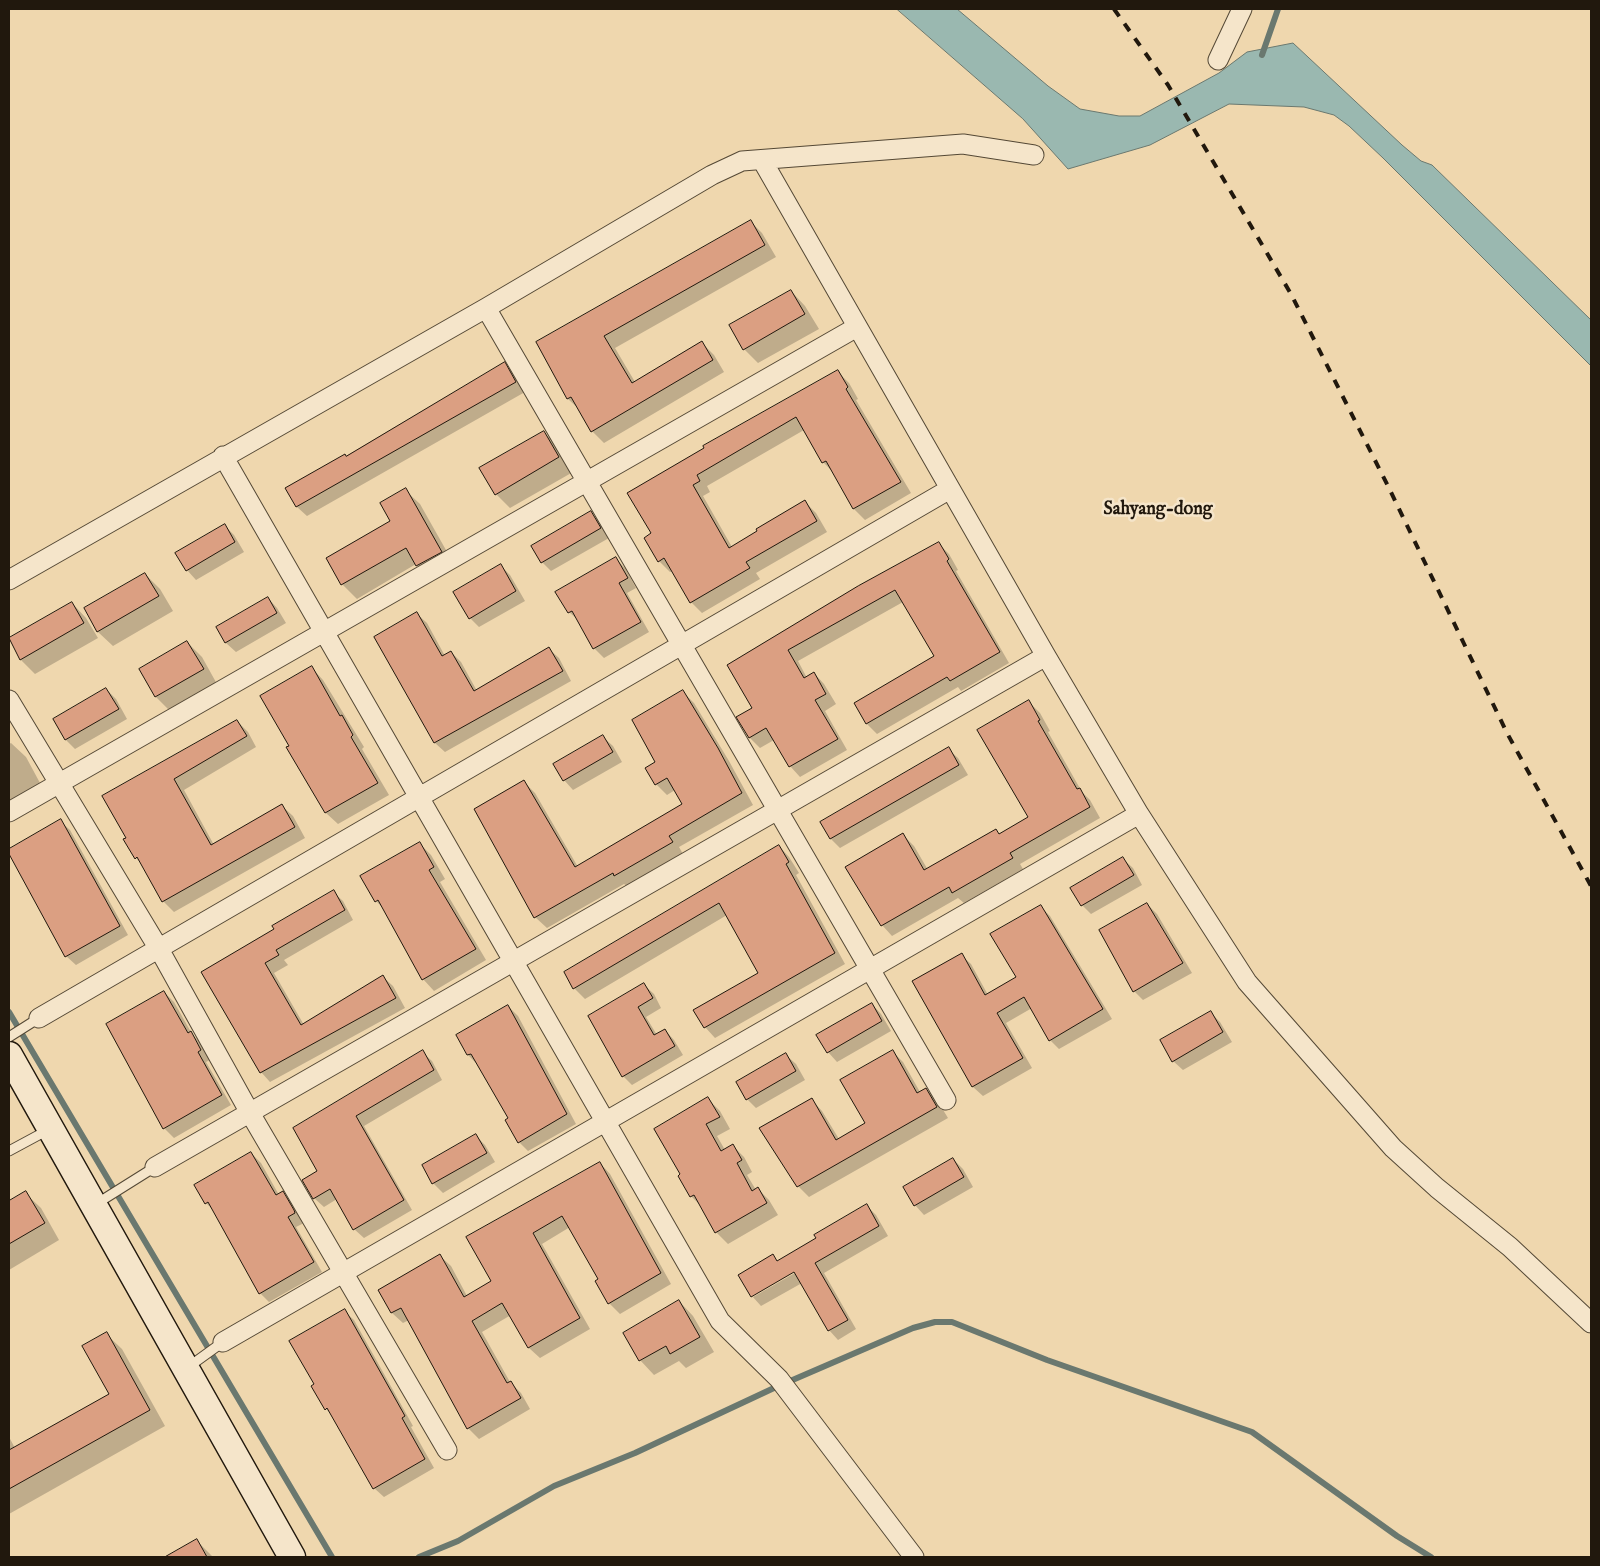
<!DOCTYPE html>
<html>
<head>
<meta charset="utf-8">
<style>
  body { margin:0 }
  #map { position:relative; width:1600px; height:1566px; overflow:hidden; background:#efd7ae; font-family:"IM FELL English",serif }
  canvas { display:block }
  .frame { position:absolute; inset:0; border:10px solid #21180d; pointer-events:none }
</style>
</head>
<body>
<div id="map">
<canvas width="1600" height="1566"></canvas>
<div class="frame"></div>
</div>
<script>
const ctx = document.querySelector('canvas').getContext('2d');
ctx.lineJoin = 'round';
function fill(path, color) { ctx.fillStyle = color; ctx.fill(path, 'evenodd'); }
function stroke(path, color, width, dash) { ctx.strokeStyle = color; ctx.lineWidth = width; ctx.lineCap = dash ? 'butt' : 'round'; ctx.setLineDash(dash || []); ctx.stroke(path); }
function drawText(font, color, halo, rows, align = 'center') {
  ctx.font = font + ' "IM FELL English",serif'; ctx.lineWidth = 5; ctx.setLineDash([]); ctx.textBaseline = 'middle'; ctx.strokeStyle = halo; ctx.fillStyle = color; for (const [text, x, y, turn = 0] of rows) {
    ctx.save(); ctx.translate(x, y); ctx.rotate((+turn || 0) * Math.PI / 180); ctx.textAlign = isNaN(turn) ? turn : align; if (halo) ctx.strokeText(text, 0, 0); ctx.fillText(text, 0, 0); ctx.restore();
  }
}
const water = new Path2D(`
  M 897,9 L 957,9 L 1048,86 L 1080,109 L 1119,116 L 1140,116 L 1219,73 L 1247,52 L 1293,43 L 1402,145 L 1421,161 L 1432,165 L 1591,320 L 1591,366 L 1383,158 L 1349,126 L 1334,115 L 1304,107 L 1229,104 L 1150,145 L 1068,169 L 1023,119 Z`);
const shadow = new Path2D(`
  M 751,222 L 762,233 L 776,257 L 615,348 L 635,382 L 702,343 L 714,355 L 724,372 L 604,443 L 592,431 L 580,410 L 568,399 L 537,343 Z
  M 791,291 L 805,306 L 819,329 L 758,363 L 744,349 Z
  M 504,364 L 514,373 L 525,392 L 307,516 L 297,507 L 287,489 L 347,457 Z
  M 838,372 L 849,383 L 858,399 L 856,400 L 911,493 L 865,520 L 854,509 L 834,473 L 823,462 L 804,430 L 707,486 L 710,492 L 703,496 L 732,547 L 805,502 L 816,513 L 827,532 L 756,573 L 760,579 L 702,613 L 691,602 L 673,571 L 670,572 L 659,561 L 653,534 L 629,493 Z
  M 544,432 L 558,447 L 573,472 L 510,508 L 496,494 Z
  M 405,490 L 420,504 L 455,566 L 432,580 L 416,564 L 357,599 L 342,584 L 328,559 L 392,522 Z
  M 591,513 L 600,522 L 609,538 L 551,571 L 542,562 Z
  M 224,525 L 234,535 L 244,552 L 196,580 L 187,570 Z
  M 939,544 L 949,554 L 958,570 L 956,571 L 1009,663 L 961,691 L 958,687 L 877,734 L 867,724 L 855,703 L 936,657 L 903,602 L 798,661 L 807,678 L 814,673 L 824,684 L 836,704 L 825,711 L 847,750 L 800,777 L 790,766 L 774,740 L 760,748 L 750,738 L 738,717 L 754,708 L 729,665 Z
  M 616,559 L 625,568 L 636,588 L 627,593 L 649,632 L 604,658 L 594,648 L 579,621 L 569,612 Z
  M 501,566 L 510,575 L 525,601 L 479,627 L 470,618 Z
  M 145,574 L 160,589 L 173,611 L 113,646 L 98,632 L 85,609 Z
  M 268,598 L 277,608 L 286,623 L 236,652 L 226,643 L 217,627 Z
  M 72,603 L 86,618 L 98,638 L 35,674 L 21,660 L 9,639 Z
  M 417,614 L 427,623 L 445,656 L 451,652 L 461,662 L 477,691 L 549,649 L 559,658 L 571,681 L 445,752 L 435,743 L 376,638 Z
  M 187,642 L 202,657 L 217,684 L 170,711 L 156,697 Z
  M 312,668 L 323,680 L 353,729 L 364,747 L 362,749 L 389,795 L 338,824 L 326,813 L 288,748 L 290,746 Z
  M 106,689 L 116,699 L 127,719 L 75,749 L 66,740 L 54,719 Z
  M 683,692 L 694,703 L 729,761 L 753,805 L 679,847 L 683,854 L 627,886 L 624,884 L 547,928 L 535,917 L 524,782 L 535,793 L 578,867 L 684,805 L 675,790 L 667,795 L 656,784 Z
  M 1029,702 L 1040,713 L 1050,731 L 1048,732 L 1082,792 L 1090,800 L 1100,818 L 1020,864 L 1023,869 L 964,903 L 958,898 L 892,936 L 882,925 L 903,835 L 914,846 L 928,870 L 1030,818 Z
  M 237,721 L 248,732 L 256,747 L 184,790 L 214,845 L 282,806 L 293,816 L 305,838 L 174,912 L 163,901 L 143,865 L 136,858 L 128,838 L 104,797 Z
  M 603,737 L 613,746 L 622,762 L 573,790 L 564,780 Z
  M 11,743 L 26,757 L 40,783 L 9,801 L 9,744 Z
  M 948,749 L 958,758 L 968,775 L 840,848 L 831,839 L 822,822 Z
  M 60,821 L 70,830 L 128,935 L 76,965 L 66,956 L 9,852 Z
  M 419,843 L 431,855 L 445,879 L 440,882 L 486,960 L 434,991 L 423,979 L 385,910 L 376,901 Z
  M 779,846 L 789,857 L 799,873 L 796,875 L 845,964 L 715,1038 L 705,1027 L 760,973 L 727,915 L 585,999 L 574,988 L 565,973 Z
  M 1123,859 L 1133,868 L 1142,885 L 1091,914 L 1082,905 Z
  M 333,892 L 343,901 L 353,920 L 284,960 L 288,965 L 274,973 L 304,1025 L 383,977 L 393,986 L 405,1008 L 270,1082 L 261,1072 L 203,972 L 276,930 Z
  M 1147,904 L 1157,914 L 1192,973 L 1143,1000 L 1134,991 Z
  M 1040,906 L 1050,916 L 1112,1019 L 1059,1049 L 1050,1040 L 1032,1008 L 1006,1023 L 1032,1068 L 983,1096 L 973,1087 L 914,982 L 961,955 L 971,964 L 988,995 L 1017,978 Z
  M 644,985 L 654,994 L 661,1008 L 646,1017 L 657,1035 L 665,1030 L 674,1040 L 683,1055 L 632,1085 L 623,1076 L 590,1016 Z
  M 164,992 L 174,1002 L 192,1034 L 200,1042 L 210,1060 L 206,1062 L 231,1105 L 174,1138 L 164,1128 Z
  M 872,1004 L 881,1014 L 891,1031 L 837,1062 L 828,1052 Z
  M 508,1006 L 518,1016 L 576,1124 L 528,1151 L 519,1142 L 509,1119 L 478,1065 L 468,1055 L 458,1036 Z
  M 1210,1012 L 1220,1022 L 1232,1042 L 1183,1070 L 1173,1061 Z
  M 892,1051 L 903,1062 L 920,1092 L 926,1089 L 937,1100 L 948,1118 L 809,1197 L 798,1186 L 812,1100 L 822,1111 L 839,1139 L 866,1124 Z
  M 422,1052 L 432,1061 L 442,1080 L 364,1126 L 412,1210 L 364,1238 L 354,1229 L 337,1199 L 324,1207 L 314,1198 L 319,1171 L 295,1129 Z
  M 786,1055 L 796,1064 L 805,1080 L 756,1108 L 747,1099 Z
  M 708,1099 L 720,1111 L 730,1129 L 717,1136 L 725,1150 L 732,1145 L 744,1157 L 752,1172 L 747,1175 L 756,1190 L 758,1189 L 769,1200 L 778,1215 L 728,1244 L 716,1232 L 702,1207 L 691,1196 Z
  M 476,1136 L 485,1145 L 495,1162 L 443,1193 L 433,1183 Z
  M 251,1153 L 261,1163 L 279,1195 L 282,1193 L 292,1202 L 304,1223 L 296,1227 L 322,1272 L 269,1302 L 260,1293 L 215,1212 L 206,1203 Z
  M 953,1159 L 963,1169 L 973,1187 L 924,1215 L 915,1205 Z
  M 600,1163 L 610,1174 L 671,1284 L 620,1314 L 609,1303 L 600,1279 L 570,1227 L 542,1244 L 590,1329 L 540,1358 L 529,1348 L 511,1315 L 482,1332 L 510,1382 L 521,1393 L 530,1409 L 479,1439 L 468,1428 L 409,1320 L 403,1323 L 392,1313 L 379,1290 L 440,1256 L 451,1266 L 467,1296 L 492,1282 L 468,1238 Z
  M 25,1193 L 41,1208 L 59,1240 L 9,1270 L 9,1202 Z
  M 867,1206 L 876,1215 L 888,1236 L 824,1273 L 856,1329 L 838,1340 L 829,1330 L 802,1283 L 761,1306 L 752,1296 L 773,1256 L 778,1262 ZM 799,1268 L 800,1270 L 753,1297 L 753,1294 Z
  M 679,1301 L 693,1316 L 714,1352 L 686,1368 L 679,1361 L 654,1375 L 640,1360 L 625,1333 Z
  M 344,1311 L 354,1320 L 413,1426 L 411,1427 L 434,1468 L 384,1497 L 374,1488 L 332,1415 L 326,1409 Z
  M 106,1334 L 122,1349 L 165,1426 L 9,1514 L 9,1437 L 15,1448 L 111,1394 Z
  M 197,1541 L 213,1557 L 168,1557 Z`);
const stream = new Path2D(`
  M 1262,55 L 1278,9
  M 9,1012 L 332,1557
  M 419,1557 L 458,1541 L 554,1486 L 635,1453 L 774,1388 L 913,1328 L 935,1322 L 952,1322 L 1047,1360 L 1252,1432 L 1397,1536 L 1431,1557`);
const building = new Path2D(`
  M 751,220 L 765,245 L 604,336 L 632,383 L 702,341 L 713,360 L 591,432 L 571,397 L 567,399 L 536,342 Z
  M 791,290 L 805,314 L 743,350 L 729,325 Z
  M 505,362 L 516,382 L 296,507 L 285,488 L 345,454 L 346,456 Z
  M 838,370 L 848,387 L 846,389 L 901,482 L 853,509 L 826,461 L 822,463 L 796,417 L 697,475 L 700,481 L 693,485 L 729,548 L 757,531 L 756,529 L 805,500 L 817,521 L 746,562 L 750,568 L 690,603 L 664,558 L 658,562 L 644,538 L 651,533 L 627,493 L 704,448 L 703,446 Z
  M 544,431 L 559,457 L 495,495 L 479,468 Z
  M 406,488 L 442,552 L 416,566 L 406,548 L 341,585 L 326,558 L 390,521 L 380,503 Z
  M 591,511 L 601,528 L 541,563 L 531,546 Z
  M 225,524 L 235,542 L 186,571 L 175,553 Z
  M 939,542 L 949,559 L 947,561 L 1000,652 L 950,681 L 947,677 L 866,724 L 854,703 L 934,656 L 895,590 L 788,650 L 804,678 L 814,672 L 826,694 L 815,700 L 838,739 L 789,767 L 766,728 L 749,738 L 736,717 L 752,708 L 727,665 L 858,586 Z
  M 616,557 L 628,578 L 619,583 L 641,622 L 593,649 L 572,611 L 568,613 L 555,592 Z
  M 501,564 L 516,591 L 469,619 L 453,592 Z
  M 145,573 L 159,596 L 97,632 L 84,608 Z
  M 268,597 L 277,613 L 225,643 L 216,627 Z
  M 72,602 L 84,623 L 20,660 L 9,638 Z
  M 417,612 L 442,656 L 451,651 L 474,691 L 549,647 L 563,671 L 434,743 L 374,637 Z
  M 187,641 L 204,669 L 155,697 L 139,669 Z
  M 312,666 L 340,716 L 342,715 L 353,735 L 351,737 L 378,783 L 325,813 L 286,747 L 289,746 L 260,696 Z
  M 106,688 L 119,709 L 65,740 L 53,719 Z
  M 683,690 L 718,748 L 742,793 L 669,836 L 673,842 L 614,876 L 613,873 L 534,918 L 474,809 L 524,780 L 575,867 L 682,804 L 667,778 L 655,785 L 645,768 L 655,762 L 632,720 Z
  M 1029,700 L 1040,720 L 1038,721 L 1077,789 L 1080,788 L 1090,807 L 1010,853 L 1013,858 L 952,893 L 949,887 L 881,926 L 845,867 L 903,833 L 924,870 L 996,829 L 999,834 L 1028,817 L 977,730 Z
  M 237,720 L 247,736 L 174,779 L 211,845 L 282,804 L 295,827 L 162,902 L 137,857 L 135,859 L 123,839 L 126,838 L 102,796 Z
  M 603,735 L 613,752 L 563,781 L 553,764 Z
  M 949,747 L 959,765 L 830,839 L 820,822 Z
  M 61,819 L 120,926 L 65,957 L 9,854 L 9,849 Z
  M 420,842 L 434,867 L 429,870 L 476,949 L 422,980 L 378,900 L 375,902 L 360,876 Z
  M 779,845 L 789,862 L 786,864 L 835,953 L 704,1028 L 693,1010 L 758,973 L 719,903 L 573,989 L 564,972 Z
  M 1123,857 L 1134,875 L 1081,906 L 1070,888 Z
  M 334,890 L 345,910 L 276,950 L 279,955 L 265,963 L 301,1025 L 383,975 L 396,998 L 260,1073 L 201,972 L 274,929 L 272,926 Z
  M 1147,903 L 1183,963 L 1133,992 L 1099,930 Z
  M 1041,905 L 1103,1009 L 1049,1041 L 1024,997 L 997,1013 L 1023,1058 L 972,1087 L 912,981 L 962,953 L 985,995 L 1016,977 L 990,934 Z
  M 644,983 L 653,998 L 638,1007 L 654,1035 L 665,1029 L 675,1046 L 622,1077 L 588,1016 Z
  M 164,991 L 188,1033 L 191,1031 L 201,1050 L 198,1052 L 222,1095 L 163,1129 L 106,1024 Z
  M 872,1003 L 882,1021 L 827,1053 L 816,1035 Z
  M 508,1005 L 567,1114 L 518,1143 L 505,1120 L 508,1118 L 471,1054 L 467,1055 L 456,1035 Z
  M 1211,1011 L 1223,1032 L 1172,1062 L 1160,1040 Z
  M 423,1050 L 434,1070 L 356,1116 L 404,1200 L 353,1230 L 330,1189 L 313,1199 L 302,1180 L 317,1171 L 293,1128 Z
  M 893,1050 L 917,1093 L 926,1088 L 937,1107 L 797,1187 L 759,1128 L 812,1098 L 836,1140 L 865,1123 L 840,1080 Z
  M 786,1053 L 796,1071 L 746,1100 L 736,1082 Z
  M 708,1097 L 720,1117 L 706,1124 L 721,1151 L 733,1144 L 742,1160 L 737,1163 L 752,1191 L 758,1187 L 767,1203 L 715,1233 L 694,1195 L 690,1197 L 678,1176 L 680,1174 L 654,1129 Z
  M 476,1134 L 487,1153 L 432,1184 L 422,1165 Z
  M 251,1152 L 276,1195 L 283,1191 L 294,1210 L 295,1213 L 288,1217 L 314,1262 L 259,1294 L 208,1202 L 205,1204 L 194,1185 Z
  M 953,1158 L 964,1177 L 914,1206 L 903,1187 Z
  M 600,1162 L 661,1273 L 608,1304 L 595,1281 L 598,1279 L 562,1216 L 533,1233 L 580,1318 L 528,1348 L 502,1303 L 472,1321 L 507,1383 L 511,1381 L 521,1398 L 467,1429 L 401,1308 L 391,1313 L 378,1290 L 440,1254 L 464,1297 L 491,1281 L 466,1237 Z
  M 26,1191 L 45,1223 L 9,1244 L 9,1201 Z
  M 867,1204 L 879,1226 L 815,1263 L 848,1320 L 828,1331 L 794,1272 L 751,1297 L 738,1275 L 773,1254 L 777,1261 L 816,1238 L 814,1235 Z
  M 679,1300 L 700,1337 L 670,1354 L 666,1346 L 639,1361 L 623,1333 Z
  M 345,1309 L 405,1416 L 402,1418 L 425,1459 L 373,1489 L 327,1408 L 325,1410 L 311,1386 L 314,1384 L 289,1341 Z
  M 107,1332 L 150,1410 L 9,1489 L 9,1450 L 109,1394 L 82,1346 Z
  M 197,1539 L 207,1557 L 165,1557 Z`);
const lane = new Path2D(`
  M 9,1037 L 39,1018
  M 9,1151 L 48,1130
  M 96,1204 L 155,1167
  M 187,1368 L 223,1342`);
const street = new Path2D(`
  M 1218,60 L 1242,9
  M 762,160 L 1046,656 L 1139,814 L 1247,982 L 1393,1148 L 1437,1188 L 1510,1247 L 1591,1323
  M 486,308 L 946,1100
  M 223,456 L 720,1321 L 779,1379 L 914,1557
  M 9,580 L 486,308 L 712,175 L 742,161 L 963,144 L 1034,155
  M 9,700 L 159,949 L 250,1113 L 447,1450
  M 9,812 L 857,327
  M 39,1018 L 950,489
  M 155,1167 L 1046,656
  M 223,1342 L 1139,814`);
const secondary = new Path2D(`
  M 9,1055 L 292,1557`);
const rail = new Path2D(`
  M 1114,9 L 1168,85 L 1291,294 L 1388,486 L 1507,733 L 1591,886`);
const quarterNames = [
  ["Sahyang-dong",1158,510]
];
fill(water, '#9ab8b0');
stroke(water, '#6a786f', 1);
fill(shadow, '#0003');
stroke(stream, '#6a786f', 6);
fill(building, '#db9f82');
stroke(building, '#21180d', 1);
stroke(lane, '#544835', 11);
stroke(street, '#544835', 21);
stroke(secondary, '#21180d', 29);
stroke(lane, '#f5e5ca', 9);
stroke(street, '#f5e5ca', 19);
stroke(secondary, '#f5e5ca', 26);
stroke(rail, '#21180d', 4, [9, 9]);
drawText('bold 18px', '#21180d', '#f5e5ca', quarterNames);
</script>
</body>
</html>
